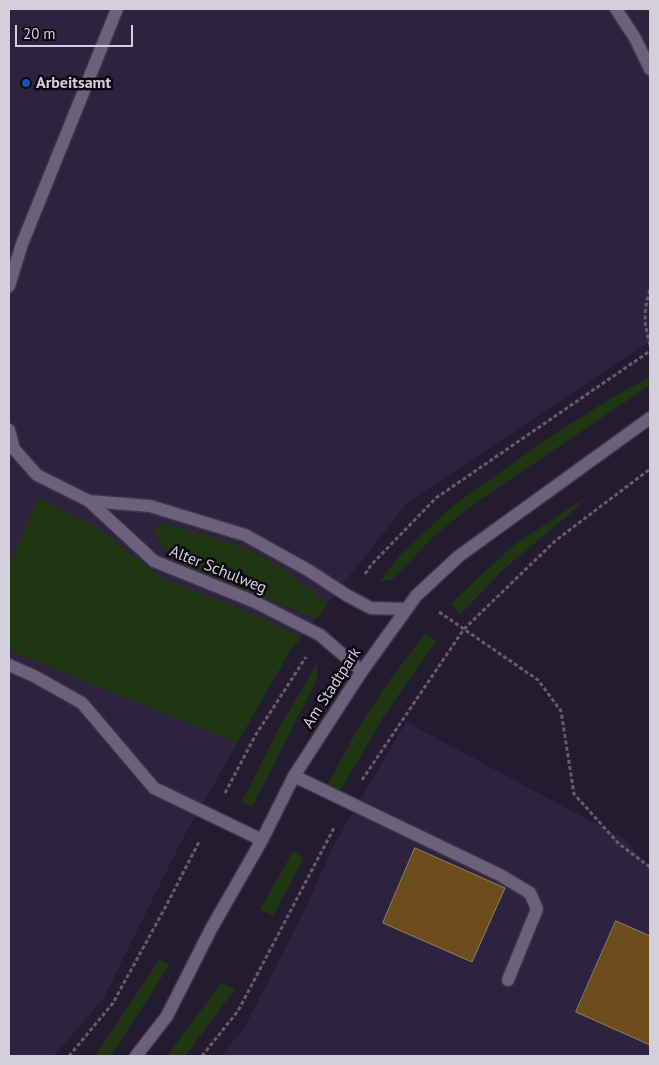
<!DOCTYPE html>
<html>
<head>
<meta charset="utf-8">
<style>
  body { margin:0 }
  #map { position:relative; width:659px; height:1065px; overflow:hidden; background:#231c30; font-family:"PT Sans",sans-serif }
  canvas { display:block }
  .frame { position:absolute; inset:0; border:10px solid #d3cfdd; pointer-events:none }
  .scale { position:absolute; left:15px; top:25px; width:118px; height:22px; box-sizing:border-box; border:2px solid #d3cfdd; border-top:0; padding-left:6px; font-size:15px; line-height:18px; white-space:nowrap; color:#d3cfdd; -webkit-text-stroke:4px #0b0811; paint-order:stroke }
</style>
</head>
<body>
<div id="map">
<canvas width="659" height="1065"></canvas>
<div class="frame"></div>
<div class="scale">20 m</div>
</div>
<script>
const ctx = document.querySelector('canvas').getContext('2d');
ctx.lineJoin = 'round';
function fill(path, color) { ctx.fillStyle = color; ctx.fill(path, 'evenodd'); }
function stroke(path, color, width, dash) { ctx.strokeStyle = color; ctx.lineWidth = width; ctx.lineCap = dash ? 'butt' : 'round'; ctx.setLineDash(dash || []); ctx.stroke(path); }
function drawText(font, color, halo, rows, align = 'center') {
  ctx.font = font + ' "PT Sans",sans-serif'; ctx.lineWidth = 5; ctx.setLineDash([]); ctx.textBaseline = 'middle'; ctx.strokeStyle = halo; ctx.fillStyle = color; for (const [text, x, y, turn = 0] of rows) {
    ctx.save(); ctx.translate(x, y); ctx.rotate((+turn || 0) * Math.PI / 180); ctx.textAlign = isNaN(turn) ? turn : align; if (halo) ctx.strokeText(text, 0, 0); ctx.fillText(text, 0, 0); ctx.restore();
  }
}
const built = new Path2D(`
  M 9,9 L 650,9 L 649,342 L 407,503 L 290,651 L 183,838 L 103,999 L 54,1056 L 9,1056 Z
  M 406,722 L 624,839 L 650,868 L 650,1056 L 221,1056 L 244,1028 L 300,920 L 335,843 Z`);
const green = new Path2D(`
  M 650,377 L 650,385 L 477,502 L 436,534 L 393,579 L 379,582 L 399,556 L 454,505 L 547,439 L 618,394 Z
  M 587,497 L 567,516 L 504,569 L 460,615 L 451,603 L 514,545 Z
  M 38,498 L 94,525 L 160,577 L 255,615 L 301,637 L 290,651 L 237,743 L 9,650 L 9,565 Z
  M 164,524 C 187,530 211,536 234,544 C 269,556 301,580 328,604 L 316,619 L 183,564 C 171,555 153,542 155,525 Z
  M 425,634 L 436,641 L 384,716 L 340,791 L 328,784 L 357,730 L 393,675 Z
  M 317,664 L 317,680 L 252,807 L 241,803 L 279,728 Z
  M 293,851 L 304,858 L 273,916 L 260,910 Z
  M 159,960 L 170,964 L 111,1056 L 95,1056 Z
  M 221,983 L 235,989 L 185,1056 L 167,1056 Z`);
const building = new Path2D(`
  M 415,848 L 505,888 L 472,962 L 383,923 Z
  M 616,921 L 650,936 L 650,1045 L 576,1012 Z`);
const path = new Path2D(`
  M 650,290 C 643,311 644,324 650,345
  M 365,574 L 372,564 L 436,498 L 650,351
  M 439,612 L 538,680 L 561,711 L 574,794 L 619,844 L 650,867
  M 362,780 L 464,629 L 555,541 L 650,469
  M 225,793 L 255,736 L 306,657
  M 69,1056 L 113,1003 L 166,906 L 200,840
  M 202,1056 L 238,1011 L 335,826`);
const minor = new Path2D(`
  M 616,9 L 635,38 L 650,69
  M 9,286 L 22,244 L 117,9
  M 9,430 L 14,449 L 37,475 L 89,501 L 154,561 L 255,602 L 320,635 L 362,671
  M 89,501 L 150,506 L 245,535 L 308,570 L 348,596 L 371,608 L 406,609
  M 9,665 L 34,676 L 82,703 L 154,788 L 262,840
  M 294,776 L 500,875 L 530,893 L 537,909 L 508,980
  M 136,1056 L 167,1016 L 211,929 L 262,840 L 294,776 L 362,671 L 416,596 L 459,556 L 650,418`);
const markers = [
  [26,83,5,"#1a4fb4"]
];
const poiNames = [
  ["Arbeitsamt",36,83]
];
const streetNames = [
  ["Alter Schulweg",218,570,22],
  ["Am Stadtpark",332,688,-57]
];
fill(built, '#2e233e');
fill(green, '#1e3612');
fill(building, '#6c4c1b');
stroke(building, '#92816a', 1);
stroke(minor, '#3d3647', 15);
stroke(path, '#635d6f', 3, [4, 2.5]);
stroke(minor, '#6a617a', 12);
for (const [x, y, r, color] of markers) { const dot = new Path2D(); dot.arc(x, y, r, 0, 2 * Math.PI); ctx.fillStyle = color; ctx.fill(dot); stroke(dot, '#0b0811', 2); }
drawText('bold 16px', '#d3cfdd', '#0b0811', poiNames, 'left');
drawText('16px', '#d3cfdd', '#0b0811', streetNames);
</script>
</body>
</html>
